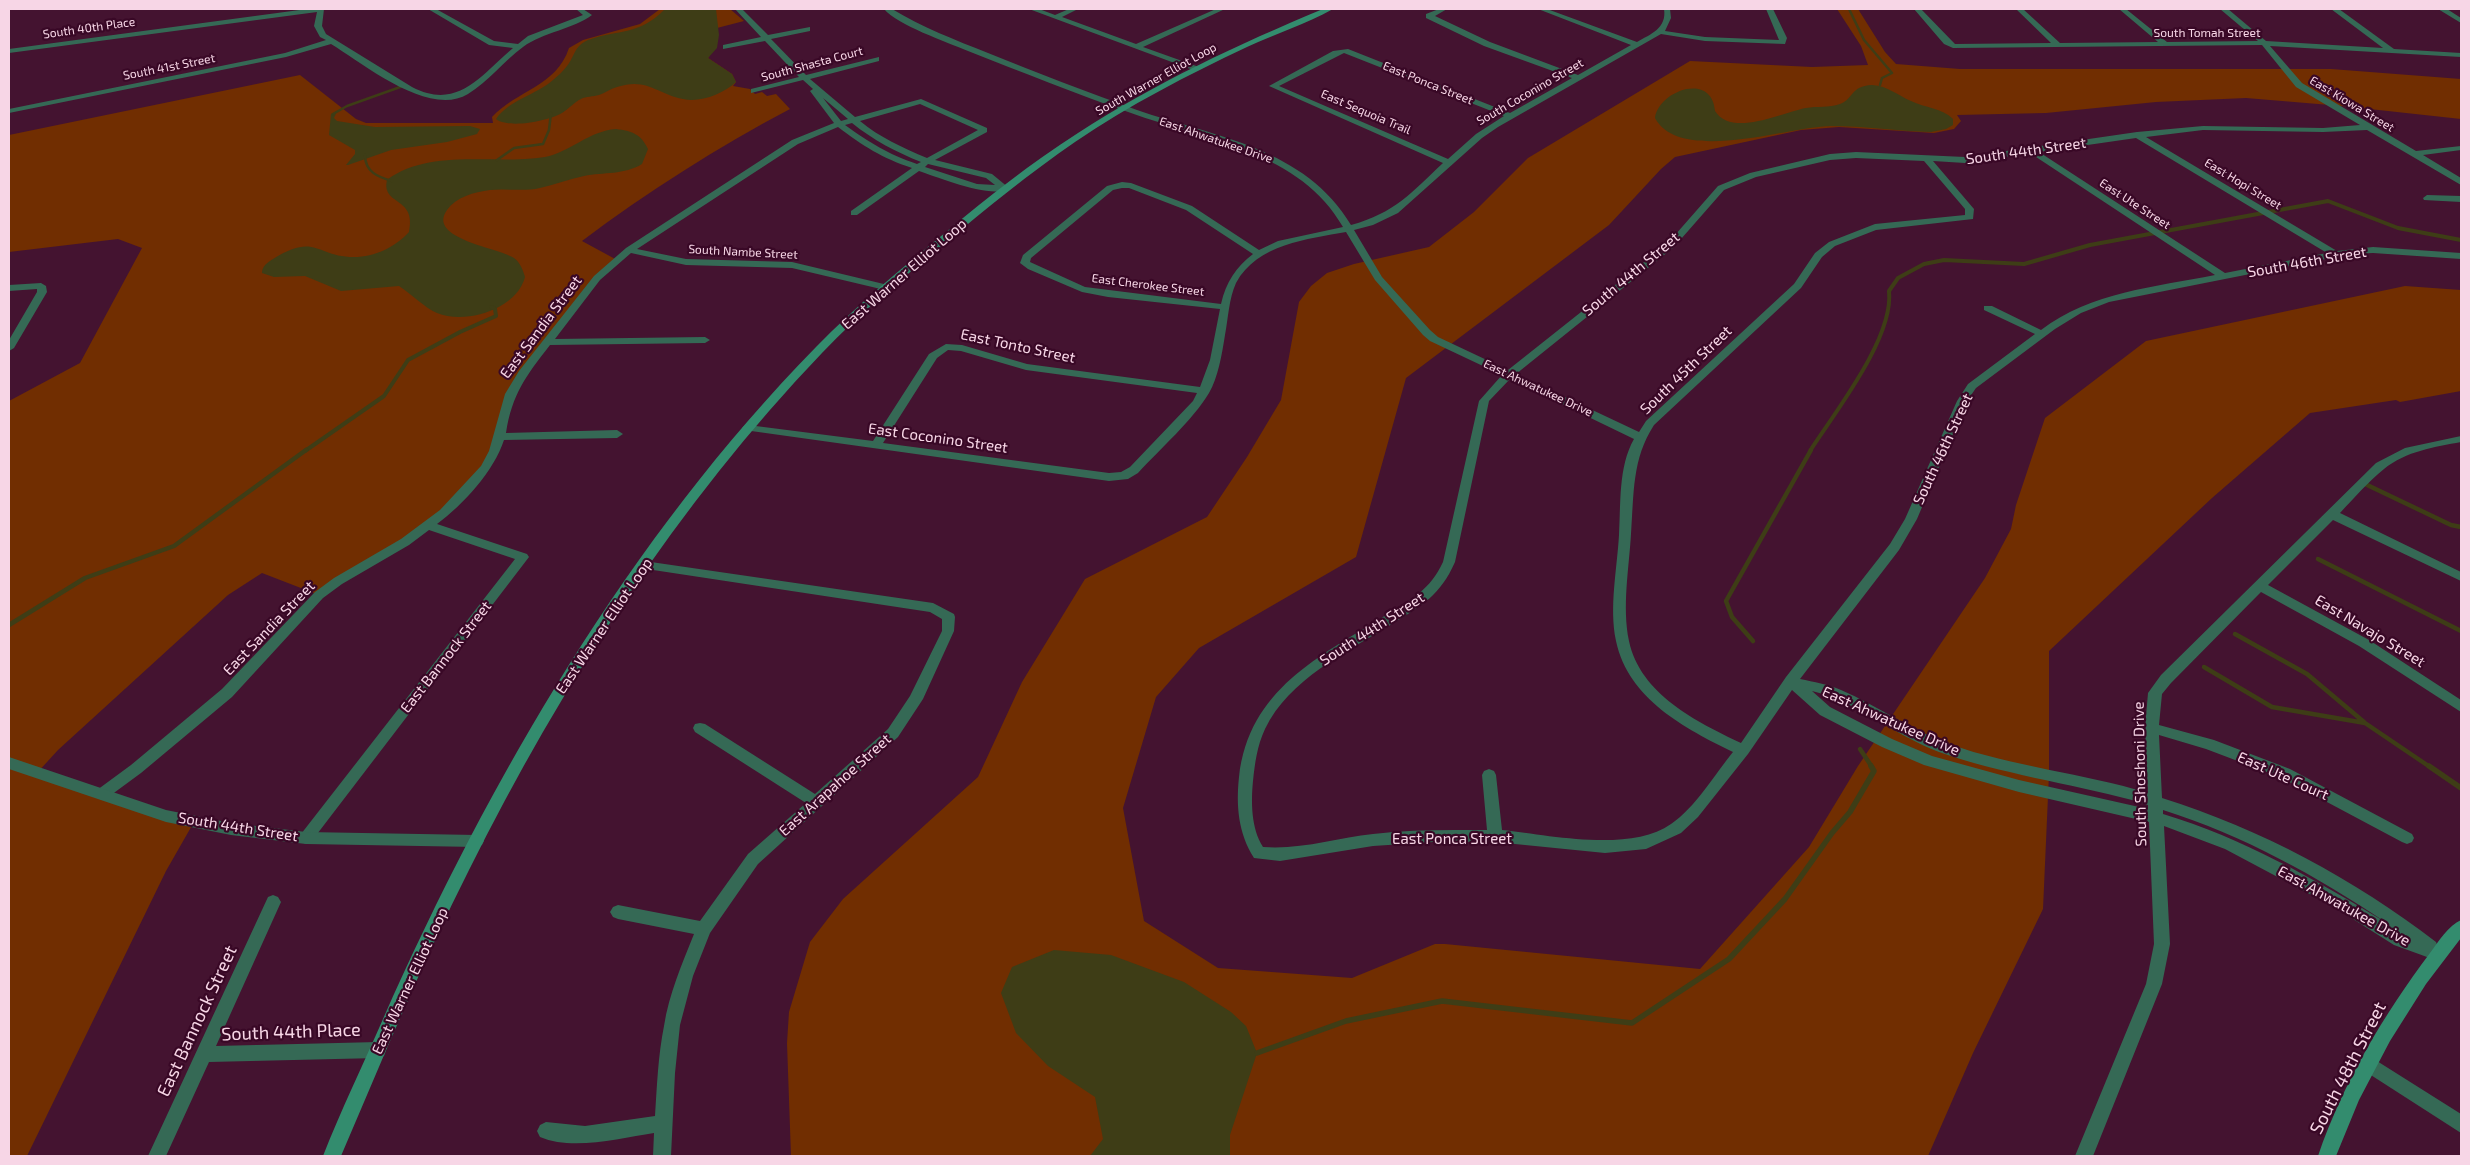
<!DOCTYPE html>
<html>
<head>
<meta charset="utf-8">
<style>
  body { margin:0 }
  #map { position:relative; width:2470px; height:1165px; overflow:hidden; background:#441330; font-family:"Exo 2",sans-serif }
  canvas { display:block }
  .frame { position:absolute; inset:0; border:10px solid #f7d6e6; pointer-events:none }
</style>
</head>
<body>
<div id="map">
<canvas width="2470" height="1165"></canvas>
<div class="frame"></div>
</div>
<script>
const ctx = document.querySelector('canvas').getContext('2d');
ctx.lineJoin = 'round';
function fill(path, color) { ctx.fillStyle = color; ctx.fill(path, 'evenodd'); }
function stroke(path, color, width, dash) { ctx.strokeStyle = color; ctx.lineWidth = width; ctx.lineCap = dash ? 'butt' : 'round'; ctx.setLineDash(dash || []); ctx.stroke(path); }
function drawText(font, color, halo, rows, align = 'center') {
  ctx.font = font + ' "Exo 2",sans-serif'; ctx.lineWidth = 4.5; ctx.setLineDash([]); ctx.textBaseline = 'middle'; ctx.strokeStyle = halo; ctx.fillStyle = color; for (const [text, x, y, turn = 0] of rows) {
    ctx.save(); ctx.translate(x, y); ctx.rotate((+turn || 0) * Math.PI / 180); ctx.textAlign = isNaN(turn) ? turn : align; if (halo) ctx.strokeText(text, 0, 0); ctx.fillText(text, 0, 0); ctx.restore();
  }
}
const green = new Path2D(`
  M 660,9 L 730,9 L 744,21 L 717,28 C 720,41 716,48 708,58 L 732,74 L 736,82 L 733,86 L 750,89 L 755,94 L 762,92 L 767,96 L 776,94 L 790,109 C 718,147 647,192 582,241 L 617,260 L 597,278 L 524,372 L 495,451 L 444,513 L 319,595 L 262,573 L 228,595 L 58,750 L 37,773 L 194,822 L 166,871 L 27,1156 L 9,1156 L 9,401 L 80,363 L 142,248 L 118,239 L 9,252 L 9,135 L 300,75 L 356,119 L 366,123 L 493,123 L 492,117 C 517,90 556,87 569,48 L 583,40 L 640,24 Z
  M 1837,9 L 1858,9 L 1885,52 L 1896,64 L 1960,69 L 2331,69 L 2461,79 L 2461,119 L 2342,106 L 2246,98 L 2156,102 L 2046,113 L 1957,115 L 1961,121 L 1954,129 L 1934,133 L 1839,127 L 1801,130 L 1675,157 L 1661,169 L 1609,225 L 1406,378 L 1356,557 L 1199,648 L 1156,697 L 1123,808 L 1144,921 L 1218,968 L 1352,978 L 1435,944 L 1445,944 L 1700,969 L 1809,847 L 1858,766 L 1985,578 L 2011,529 L 2016,505 L 2045,418 L 2146,341 L 2405,286 L 2461,290 L 2461,391 L 2400,402 L 2396,400 L 2310,413 L 2212,498 L 2049,651 L 2049,774 L 2043,909 L 1973,1053 L 1928,1156 L 791,1156 L 787,1043 L 789,1012 L 810,942 L 843,899 L 978,777 L 1022,682 L 1085,579 L 1207,517 L 1247,457 L 1281,400 L 1299,302 L 1311,286 L 1327,273 L 1354,264 L 1429,247 L 1474,212 L 1528,158 L 1690,61 L 1812,67 L 1868,65 L 1861,46 Z`);
const water = new Path2D(`
  M 665,9 L 716,9 L 719,35 L 717,48 L 708,58 L 732,74 L 736,82 C 723,94 700,103 683,99 C 657,94 647,77 617,87 C 610,89 605,93 599,95 C 593,97 586,96 581,99 C 574,102 569,109 562,113 C 548,121 509,129 496,119 C 509,100 536,95 553,80 C 558,76 563,71 567,66 C 575,56 574,46 588,40 C 620,29 638,36 665,9 Z
  M 1872,85 C 1888,86 1897,95 1911,101 C 1925,108 1942,108 1953,119 L 1953,125 L 1946,129 L 1931,132 C 1898,131 1865,126 1831,126 C 1791,126 1680,165 1655,118 C 1658,91 1712,71 1715,111 C 1732,138 1783,112 1806,108 C 1817,106 1829,108 1840,104 C 1854,99 1850,86 1872,85 Z
  M 337,111 L 334,118 L 337,121 L 375,127 L 470,126 L 480,129 L 477,134 L 447,142 L 391,150 L 348,165 L 346,165 L 355,154 L 355,150 L 329,135 L 331,114 Z
  M 616,129 C 632,131 641,134 648,149 L 642,164 C 624,175 604,172 584,176 C 569,179 554,185 540,188 C 523,192 507,188 490,190 C 474,192 456,197 447,210 C 426,239 500,248 514,258 C 520,262 523,270 525,277 C 517,309 466,325 437,313 C 425,308 410,293 399,286 L 341,291 L 305,276 L 274,277 L 262,273 C 262,266 268,262 273,259 C 316,232 316,257 354,257 C 375,257 395,247 409,232 C 417,196 381,206 387,180 C 429,148 496,165 545,157 C 570,152 589,131 616,129 Z
  M 1054,950 L 1111,955 L 1184,982 L 1231,1012 L 1246,1026 L 1257,1053 L 1230,1135 L 1230,1156 L 1090,1156 L 1103,1139 L 1095,1097 L 1048,1066 L 1016,1033 L 1001,993 L 1012,967 Z`);
const streamFar3 = new Path2D(`
  M 1849,9 L 1864,40 L 1892,73 L 1882,78 L 1880,85
  M 333,114 L 347,106 L 403,86
  M 365,155 C 365,172 378,177 392,181
  M 497,160 L 514,148 L 543,144 L 549,130 L 551,113`);
const streamFar2 = new Path2D(`
  M 305,451 L 384,396 L 408,360 L 460,332 L 496,316 L 495,309 L 491,307
  M 1810,451 C 1835,412 1894,338 1889,291 L 1898,278 L 1924,264 L 1944,260 L 2024,264 L 2090,245 L 2328,201 L 2398,228 L 2461,240`);
const streamFar1 = new Path2D(`
  M 2363,483 L 2451,525 L 2461,527
  M 2318,559 L 2461,631
  M 9,625 L 85,578 L 174,546 L 306,450
  M 2235,634 L 2307,674 L 2364,722
  M 1753,641 L 1732,617 L 1726,601 L 1811,450
  M 2204,667 L 2272,707 L 2365,723 L 2430,767
  M 1860,749 L 1872,767`);
const stream = new Path2D(`
  M 2429,766 L 2461,788
  M 1257,1053 L 1346,1021 L 1442,1001 L 1632,1023 L 1729,959 L 1785,899 L 1832,833 L 1850,812 L 1874,771 L 1871,766`);
const minor = new Path2D(`
  M 307,9 L 324,9 L 322,26 L 326,34 L 412,87 C 458,111 481,75 513,48 L 489,45 L 428,9 L 436,9 L 494,41 L 518,44 L 528,36 L 583,15 L 576,9 L 583,9 L 592,15 C 574,29 543,32 523,47 C 504,61 488,82 468,94 C 429,118 364,64 331,44 L 286,57 L 9,113 L 9,109 L 285,53 L 326,40 L 320,37 L 314,26 L 317,12 L 9,53 L 9,49 Z
  M 735,9 L 742,9 L 768,35 L 810,27 L 810,31 L 771,39 L 806,75 L 879,57 L 879,61 L 810,79 L 855,117 L 921,99 L 987,128 L 987,132 L 935,160 L 992,174 L 1009,188 C 994,200 937,177 919,171 L 857,215 L 851,215 L 851,211 L 912,168 C 882,158 863,146 838,127 L 798,144 L 637,249 L 686,259 L 792,262 L 888,285 L 890,287 L 885,290 L 792,268 L 686,265 L 631,253 L 600,280 L 555,339 L 705,337 L 710,340 L 705,343 L 550,345 C 526,376 512,394 506,433 L 617,430 L 623,434 L 617,438 L 504,440 C 494,471 463,505 437,524 L 527,554 L 529,557 L 311,842 L 306,844 L 301,842 L 299,838 L 301,834 L 515,559 L 429,530 L 409,545 L 342,584 L 323,598 L 232,697 L 141,773 L 107,798 L 102,800 L 97,798 L 95,794 L 97,790 L 131,765 L 222,689 L 315,592 L 334,578 L 401,539 L 440,510 L 481,466 L 489,451 L 505,394 L 519,371 L 594,276 L 626,248 L 792,140 L 834,123 L 810,91 L 813,89 L 803,80 L 751,93 L 751,89 L 799,77 L 765,41 L 723,49 L 723,45 L 761,37 ZM 823,98 L 848,119 L 841,121 ZM 920,104 L 978,130 L 927,158 C 903,148 879,137 860,121 ZM 852,123 C 873,140 896,152 921,162 L 917,164 C 888,154 870,143 845,125 ZM 928,164 L 986,178 L 995,185 L 977,184 L 925,167 Z
  M 884,9 L 892,9 C 922,27 955,40 988,53 C 1037,73 1087,92 1137,110 C 1216,137 1305,148 1351,225 C 1395,213 1412,192 1443,163 L 1269,86 L 1333,51 L 1348,49 L 1510,113 L 1572,78 L 1484,46 L 1426,18 L 1426,14 L 1439,9 L 1447,9 L 1435,16 L 1490,42 L 1578,75 L 1631,45 L 1538,9 L 1547,9 L 1637,42 C 1651,34 1667,28 1664,9 L 1670,9 L 1671,18 L 1665,31 L 1705,37 L 1779,40 L 1766,9 L 1773,9 L 1787,38 L 1785,44 L 1705,41 L 1661,34 L 1498,127 L 1482,138 L 1398,213 L 1373,225 L 1354,230 L 1382,277 L 1430,330 L 1438,337 L 1508,370 L 1668,243 L 1718,186 L 1750,173 L 1830,154 L 1856,152 L 1965,157 L 2137,132 L 2203,126 L 2323,128 L 2360,125 L 2296,87 L 2262,45 L 1953,48 L 1944,44 L 1914,9 L 1921,9 L 1955,44 L 2051,43 L 2016,9 L 2023,9 L 2060,43 L 2158,42 L 2119,9 L 2126,9 L 2167,42 L 2258,41 L 2220,9 L 2228,9 L 2266,41 L 2383,48 L 2331,9 L 2339,9 L 2394,49 L 2461,53 L 2461,57 L 2270,46 L 2302,83 L 2416,151 L 2461,146 L 2461,150 L 2423,155 L 2461,178 L 2461,185 L 2367,130 L 2323,132 L 2203,130 L 2146,137 L 2337,251 L 2373,247 L 2461,253 L 2461,259 L 2373,253 L 2351,254 L 2109,302 L 2081,313 L 2055,329 L 1976,388 L 1967,401 L 1917,519 L 1899,550 L 1800,679 C 1814,682 1828,684 1841,690 C 1878,706 1911,730 1949,744 C 2014,767 2083,773 2148,793 L 2145,728 L 2148,693 L 2161,675 L 2376,463 L 2405,448 L 2461,436 L 2461,442 C 2435,447 2406,451 2384,469 C 2368,482 2354,498 2340,513 L 2461,572 L 2461,581 L 2333,520 L 2268,585 L 2369,640 L 2461,700 L 2461,712 L 2359,646 L 2261,592 L 2171,683 L 2162,694 L 2159,725 L 2214,740 L 2290,769 L 2412,834 L 2414,838 L 2412,842 L 2407,844 L 2402,842 L 2280,777 L 2206,749 L 2159,735 L 2162,798 C 2261,829 2354,879 2436,942 L 2438,947 L 2444,949 L 2446,954 L 2444,959 L 2438,961 L 2394,945 L 2334,907 L 2225,849 L 2164,826 L 2170,944 L 2162,984 L 2093,1156 L 2075,1156 L 2146,984 L 2154,944 L 2149,822 L 2019,792 L 1924,765 L 1882,747 L 1820,715 L 1792,690 L 1748,754 L 1698,817 L 1681,833 L 1646,849 L 1605,853 L 1495,842 L 1433,842 L 1373,846 L 1280,861 L 1254,858 C 1238,833 1236,805 1239,777 C 1249,689 1319,657 1386,615 C 1411,600 1430,590 1443,562 L 1479,401 L 1502,375 L 1430,341 L 1423,335 L 1375,280 L 1346,232 C 1308,239 1257,244 1236,283 C 1229,298 1228,319 1225,335 C 1222,354 1218,378 1209,393 C 1192,421 1161,448 1138,473 L 1128,479 L 1109,481 L 744,430 L 742,428 L 744,426 L 748,425 L 873,441 L 929,354 L 946,344 L 962,345 L 1027,364 L 1200,387 L 1210,360 L 1220,309 L 1108,297 L 1082,292 L 1028,269 L 1020,263 L 1023,255 L 1107,186 L 1122,182 L 1131,183 L 1192,206 L 1259,250 L 1278,241 L 1343,227 C 1301,152 1206,140 1131,113 C 1076,94 1022,72 968,51 C 947,42 897,25 884,9 ZM 1344,53 L 1504,116 L 1476,134 L 1448,159 L 1279,86 ZM 2136,138 L 2327,253 L 2225,273 L 2039,152 ZM 2030,153 L 2215,275 C 2155,287 2091,292 2041,330 L 1992,306 L 1984,306 L 1984,310 L 2035,334 L 1968,384 L 1957,401 L 1905,519 L 1890,544 L 1786,677 L 1741,743 C 1697,722 1640,694 1629,641 C 1622,606 1629,569 1631,534 C 1634,493 1632,459 1654,425 L 1801,288 L 1822,257 L 1835,246 L 1876,230 L 1973,219 L 1974,209 L 1933,161 L 1965,163 ZM 1856,158 L 1924,161 L 1965,209 L 1965,215 L 1875,224 L 1829,242 L 1815,253 L 1794,284 L 1646,421 L 1639,432 L 1516,374 L 1674,247 L 1724,190 L 1756,177 L 1830,160 ZM 1122,188 L 1129,188 L 1186,210 L 1253,254 C 1236,267 1226,282 1221,304 L 1085,287 L 1030,262 L 1031,258 L 1113,190 ZM 948,350 L 961,351 L 1026,370 L 1197,393 L 1193,401 L 1130,467 L 1121,472 L 1109,473 L 883,443 L 937,358 ZM 1510,379 L 1634,439 C 1618,467 1621,504 1619,535 C 1617,570 1609,607 1616,641 C 1628,699 1686,729 1733,752 C 1715,774 1695,808 1671,824 C 1630,853 1549,835 1502,830 L 1496,775 L 1494,771 L 1489,769 L 1484,771 L 1482,775 L 1487,830 C 1449,830 1411,829 1373,834 C 1337,838 1300,850 1263,847 C 1251,828 1251,802 1253,781 C 1255,763 1257,746 1265,729 C 1289,679 1347,652 1392,624 C 1422,605 1440,596 1455,562 L 1489,401 ZM 1812,691 C 1856,702 1896,736 1939,752 C 2002,774 2068,783 2132,800 L 2148,805 L 2148,809 L 2019,780 L 1932,756 L 1892,739 L 1830,707 ZM 2163,810 C 2243,835 2318,877 2387,923 C 2316,880 2243,838 2163,814 Z
  M 1029,9 L 1039,9 L 1055,15 L 1069,9 L 1078,9 L 1062,17 L 1136,44 L 1216,9 L 1225,9 L 1143,47 L 1199,67 L 1200,69 L 1196,71 Z
  M 2438,9 L 2447,9 L 2461,18 L 2461,23 Z
  M 2427,195 L 2461,196 L 2461,202 L 2424,200 L 2423,198 Z
  M 41,283 L 46,286 L 47,292 L 14,348 L 9,351 L 9,340 L 37,292 L 37,289 L 9,291 L 9,285 Z
  M 644,561 L 933,603 L 954,614 L 955,617 L 954,631 L 923,699 L 898,737 L 758,864 L 710,933 L 693,976 L 680,1025 L 675,1073 L 671,1156 L 653,1156 L 654,1133 C 620,1138 573,1151 540,1137 L 537,1131 L 540,1125 L 546,1122 L 585,1126 L 655,1116 C 657,1086 658,1056 664,1026 C 669,994 682,964 694,934 L 618,919 L 613,917 L 610,912 L 613,907 L 618,905 L 700,921 L 748,854 L 806,803 L 695,732 L 693,728 L 695,724 L 700,723 L 705,724 L 815,794 L 888,729 L 910,696 L 942,631 L 942,619 L 930,612 L 640,568 L 638,565 Z
  M 273,895 L 278,897 L 281,902 L 216,1046 L 378,1042 L 384,1044 L 386,1050 L 384,1056 L 378,1058 L 209,1062 L 166,1156 L 148,1156 L 268,897 Z
  M 2369,1056 L 2461,1114 L 2461,1133 L 2363,1070 L 2361,1064 L 2363,1058 Z`);
const tertiary = new Path2D(`
  M 9,757 L 166,810 L 231,823 L 306,832 L 477,835 L 482,837 L 484,841 L 482,845 L 477,847 L 306,844 L 231,835 L 166,822 L 9,769 Z`);
const secondary = new Path2D(`
  M 1323,9 L 1333,9 C 1306,24 1275,34 1247,47 C 1188,75 1129,105 1075,142 C 1030,173 987,208 945,243 C 903,278 860,313 822,353 C 678,503 562,684 469,870 C 422,963 382,1060 341,1156 L 323,1156 C 341,1110 363,1065 383,1019 C 491,776 629,538 816,347 C 856,306 901,269 946,232 C 988,197 1031,163 1078,133 C 1155,83 1239,44 1323,9 Z
  M 2461,920 L 2461,938 L 2426,984 L 2390,1041 L 2359,1100 L 2336,1156 L 2318,1156 C 2343,1083 2384,1014 2430,953 C 2438,942 2449,925 2461,920 Z`);
const farStreetnames = [
  ["South 40th Place",89,28,-8],
  ["South Tomah Street",2207,33],
  ["South Shasta Court",812,64,-15],
  ["South 41st Street",169,67,-11],
  ["South Warner Elliot Loop",1156,79,-29],
  ["East Ponca Street",1428,83,22],
  ["South Coconino Street",1530,92,-30],
  ["East Kiowa Street",2352,104,31],
  ["East Sequoia Trail",1366,112,23],
  ["East Ahwatukee Drive",1216,140,19],
  ["East Hopi Street",2243,184,31],
  ["East Ute Street",2135,204,33],
  ["South Nambe Street",743,252,3],
  ["East Cherokee Street",1148,285,7],
  ["East Ahwatukee Drive",1538,388,25]
];
const streetNames = [
  ["South 44th Street",2026,151,-8],
  ["South 46th Street",2307,262,-10],
  ["East Warner Elliot Loop",904,274,-41],
  ["South 44th Street",1631,274,-40],
  ["East Sandia Street",541,327,-53],
  ["East Tonto Street",1018,346,12],
  ["South 45th Street",1686,370,-44],
  ["East Coconino Street",938,438,8],
  ["South 46th Street",1943,449,-65],
  ["East Warner Elliot Loop",604,626,-56],
  ["East Sandia Street",269,628,-46],
  ["South 44th Street",1372,629,-33],
  ["East Navajo Street",2370,631,31],
  ["East Bannock Street",446,657,-52],
  ["East Ahwatukee Drive",1891,721,24],
  ["South Shoshoni Drive",2140,774,-91],
  ["East Ute Court",2283,776,24],
  ["East Arapahoe Street",835,785,-42],
  ["South 44th Street",238,827,9],
  ["East Ponca Street",1452,839],
  ["East Ahwatukee Drive",2344,906,29],
  ["East Warner Elliot Loop",410,981,-65]
];
const nearStreetnames = [
  ["East Bannock Street",197,1021,-65],
  ["South 44th Place",291,1032,-2],
  ["South 48th Street",2348,1068,-63]
];
fill(green, '#712e01');
fill(water, '#3e3d16');
stroke(streamFar3, '#3e3d16', 2.5);
stroke(streamFar2, '#3e3d16', 4);
stroke(streamFar1, '#3e3d16', 4.5);
stroke(stream, '#3e3d16', 5.5);
fill(minor, '#356955');
fill(tertiary, '#356955');
fill(secondary, '#338c6e');
drawText('12px', '#f7d6e6', '#390826', farStreetnames);
drawText('15px', '#f7d6e6', '#390826', streetNames);
drawText('18px', '#f7d6e6', '#390826', nearStreetnames);
</script>
</body>
</html>
